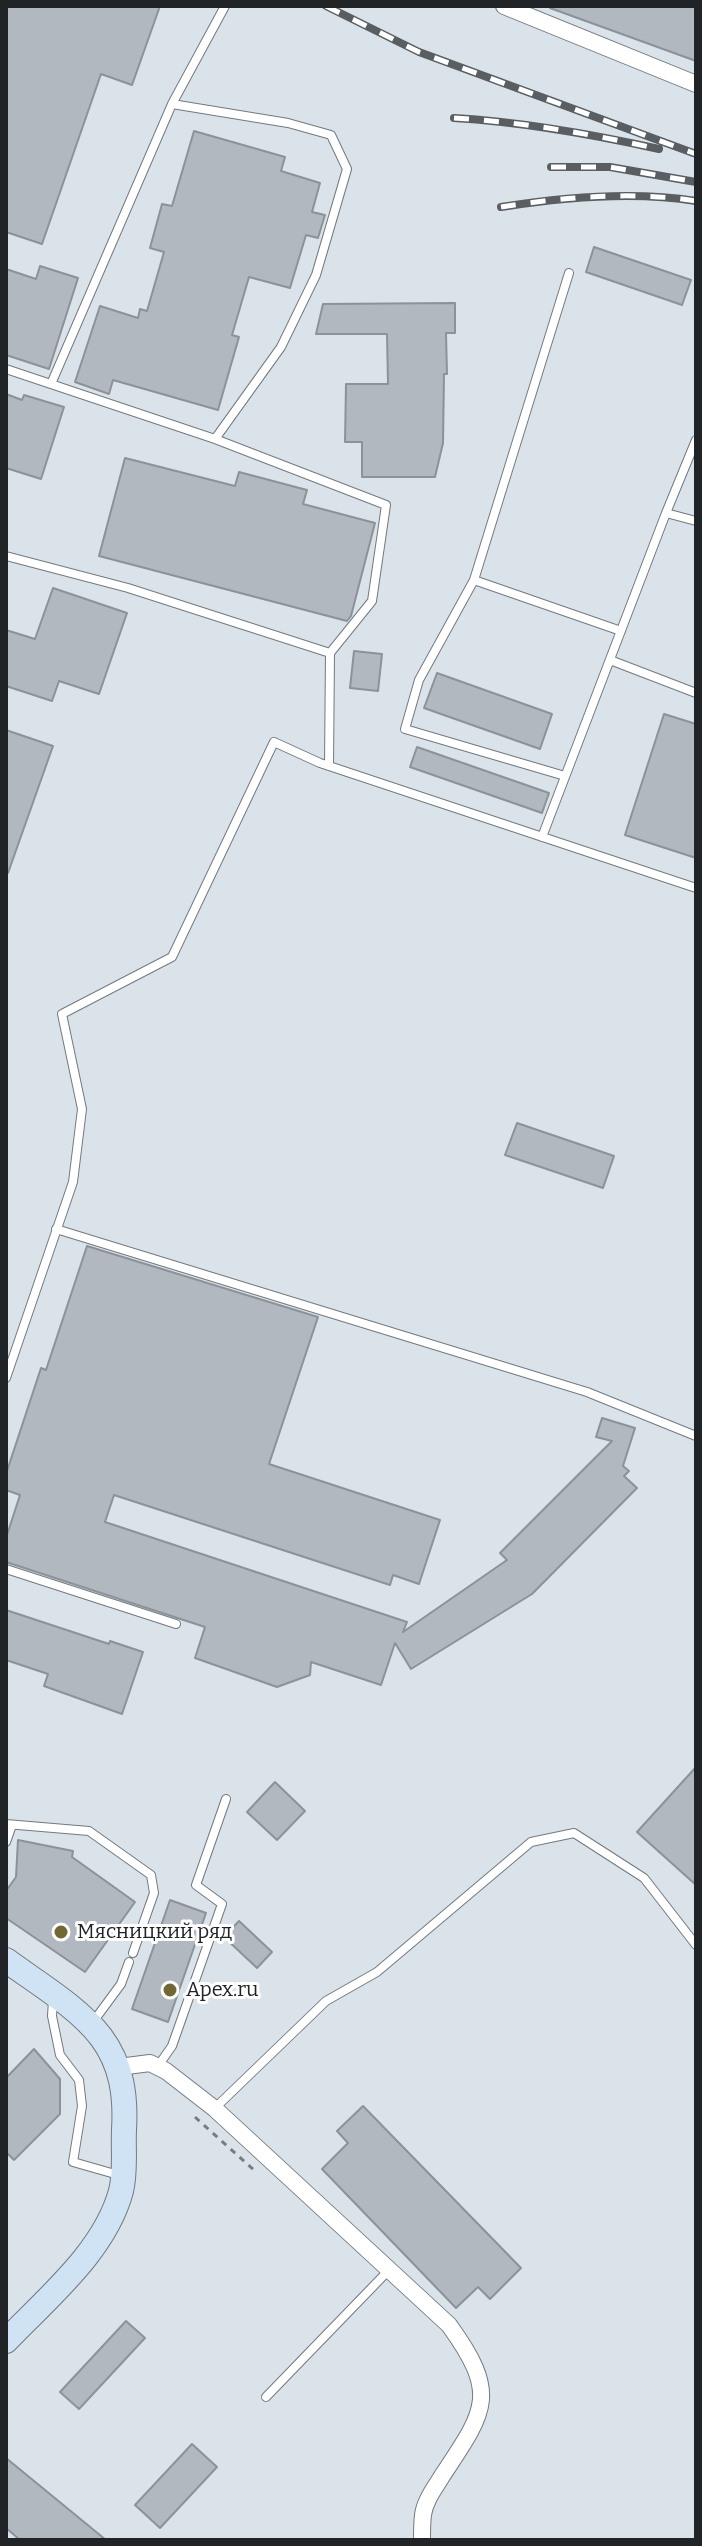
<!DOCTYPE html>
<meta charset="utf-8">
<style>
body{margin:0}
#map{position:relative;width:702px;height:2546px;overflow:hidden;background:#dbe3ea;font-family:Bitter,serif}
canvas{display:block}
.frame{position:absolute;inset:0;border:8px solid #212427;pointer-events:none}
</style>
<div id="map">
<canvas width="702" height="2546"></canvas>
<div class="frame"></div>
</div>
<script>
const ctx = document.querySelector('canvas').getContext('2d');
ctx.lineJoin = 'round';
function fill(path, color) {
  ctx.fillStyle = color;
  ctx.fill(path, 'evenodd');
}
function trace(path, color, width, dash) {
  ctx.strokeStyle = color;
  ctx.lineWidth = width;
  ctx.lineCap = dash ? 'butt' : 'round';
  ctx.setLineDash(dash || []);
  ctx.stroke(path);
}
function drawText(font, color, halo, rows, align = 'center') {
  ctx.font = font + ' Bitter,serif';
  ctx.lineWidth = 6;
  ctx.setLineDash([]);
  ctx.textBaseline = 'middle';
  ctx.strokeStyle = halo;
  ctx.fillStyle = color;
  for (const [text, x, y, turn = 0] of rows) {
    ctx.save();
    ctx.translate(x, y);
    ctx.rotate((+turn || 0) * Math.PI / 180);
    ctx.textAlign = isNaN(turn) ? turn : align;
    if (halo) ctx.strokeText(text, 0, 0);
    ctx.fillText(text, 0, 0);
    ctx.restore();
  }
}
const building = new Path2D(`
 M6 6H160L132 85 101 74 42 244 6 232Z
 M550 6H696V61L550 8Z
 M194 131 285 157 281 171 320 183 312 212 325 215 318 238 306 235 290 288 249 277 232 335 239 337 218 410 113 380 109 394 75 382 100 306 138 318 140 309 147 311 164 252 150 248 162 204 172 206Z
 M594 247 691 280 682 305 586 272Z
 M40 266 78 278 49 369 6 355V269L36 279Z
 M455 303V333H446L447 374H444L443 443 435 477H362V442H345L346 384H388L387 334H316L323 304Z
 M6 394 22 400 24 395 64 407 41 479 6 468Z
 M125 458 235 486 239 472 307 490 303 504 375 523 351 616 347 621 99 556Z
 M53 588 127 613 99 694 59 681 52 701 6 686V630L35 639Z
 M354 651 382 654 378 691 350 688Z
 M437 673 552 714 540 749 424 708Z
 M664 714 696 724V858L625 835Z
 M6 730 53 746 8 873 6 872Z
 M417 747 549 793 542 813 410 767Z
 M517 1123 614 1156 603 1188 505 1155Z
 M87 1246 318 1317 269 1464 440 1520 419 1584 393 1575 390 1585 114 1495 105 1522 407 1622 403 1632 507 1560 500 1553 612 1441 596 1437 602 1418 635 1428 623 1466 629 1471 624 1476 637 1488 532 1594 411 1669 395 1643 381 1685 311 1662 310 1675 277 1687 195 1658 205 1627 6 1562V1538L20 1495 6 1490V1474L41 1368 46 1370Z
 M6 1610 109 1644 110 1641 143 1652 122 1714 44 1686 48 1674 6 1660Z
 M696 1767V1885L637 1832Z
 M275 1782 305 1811 277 1840 247 1812Z
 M18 1840 73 1851 72 1857 135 1902 85 1972 6 1918V1891L16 1877Z
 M170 1900 206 1913 168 2022 132 2009Z
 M239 1921 272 1952 257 1968 224 1937Z
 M34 2049 60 2079V2114L14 2160 6 2152V2078Z
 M363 2106 521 2268 490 2299 478 2287 456 2308 322 2169 348 2143 337 2131Z
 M126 2321 145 2338 79 2409 60 2392Z
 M192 2444 217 2467 160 2528 135 2505Z
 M6 2458 106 2540H20L6 2528Z`);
fill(building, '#b1b8bf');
trace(building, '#8b9298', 2);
const lane = new Path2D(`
 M172 104 288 123 331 135 347 169 316 275 281 347 215 439
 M569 273 474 580 621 631
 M6 369 215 439 386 505 372 601 330 653
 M51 384 172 104 225 6
 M696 440 666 513 696 521
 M6 556 128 588 330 653 329 766
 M474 580 419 680 405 729 565 776
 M610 660 696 693
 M542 837 666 513
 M56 1229 587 1392 696 1436
 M6 1378 73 1182 82 1109 62 1014 172 957 274 742 320 763 696 888
 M6 1569 176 1624
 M6 1824 89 1831 151 1875 154 1893 133 1953
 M6 1842 12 1825
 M53 2000 52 2016 60 2055 79 2080 82 2106 73 2162 122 2176
 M93 2022 121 1984 129 1962
 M158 2066 172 2046 222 1904 196 1885 226 1799
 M215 2108 326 2001 377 1972 531 1842 574 1833 644 1878 696 1945
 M266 2397 388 2271`);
const street = new Path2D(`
 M504 6 696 84
 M119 2067 150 2063 166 2071 215 2109 449 2325C499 2394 486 2410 442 2476 435 2488 425 2500 423 2515 422 2523 422 2532 422 2540`);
const secondary = new Path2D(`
 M6 1960C37 1983 77 2006 101 2037 122 2065 126 2096 124 2130 123 2149 126 2172 121 2191 105 2251 47 2298 6 2341`);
trace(lane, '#72797f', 10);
trace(street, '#72797f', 18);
trace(secondary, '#72797f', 26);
trace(new Path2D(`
 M195 2117 255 2171`), '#787d82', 3, [6, 6]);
trace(lane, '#fff', 8);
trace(street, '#fff', 16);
trace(secondary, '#d0e3f4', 24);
const rail = new Path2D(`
 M326 6 419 52 696 154
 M454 118C523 122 591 134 659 149
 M551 167H610L696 182
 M501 207C564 197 633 191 696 201`);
trace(rail, '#595e62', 8);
trace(rail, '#fff', 5, [15]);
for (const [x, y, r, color] of [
 [61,1932,8,"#726835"],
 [170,1990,8,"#726835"]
]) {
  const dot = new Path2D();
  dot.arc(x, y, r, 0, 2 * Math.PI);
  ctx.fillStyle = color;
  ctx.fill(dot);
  trace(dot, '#fff', 3);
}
drawText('20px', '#212427', '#fff', [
 ["Мясницкий ряд",77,1932],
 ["Apex.ru",186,1990]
], 'left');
</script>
